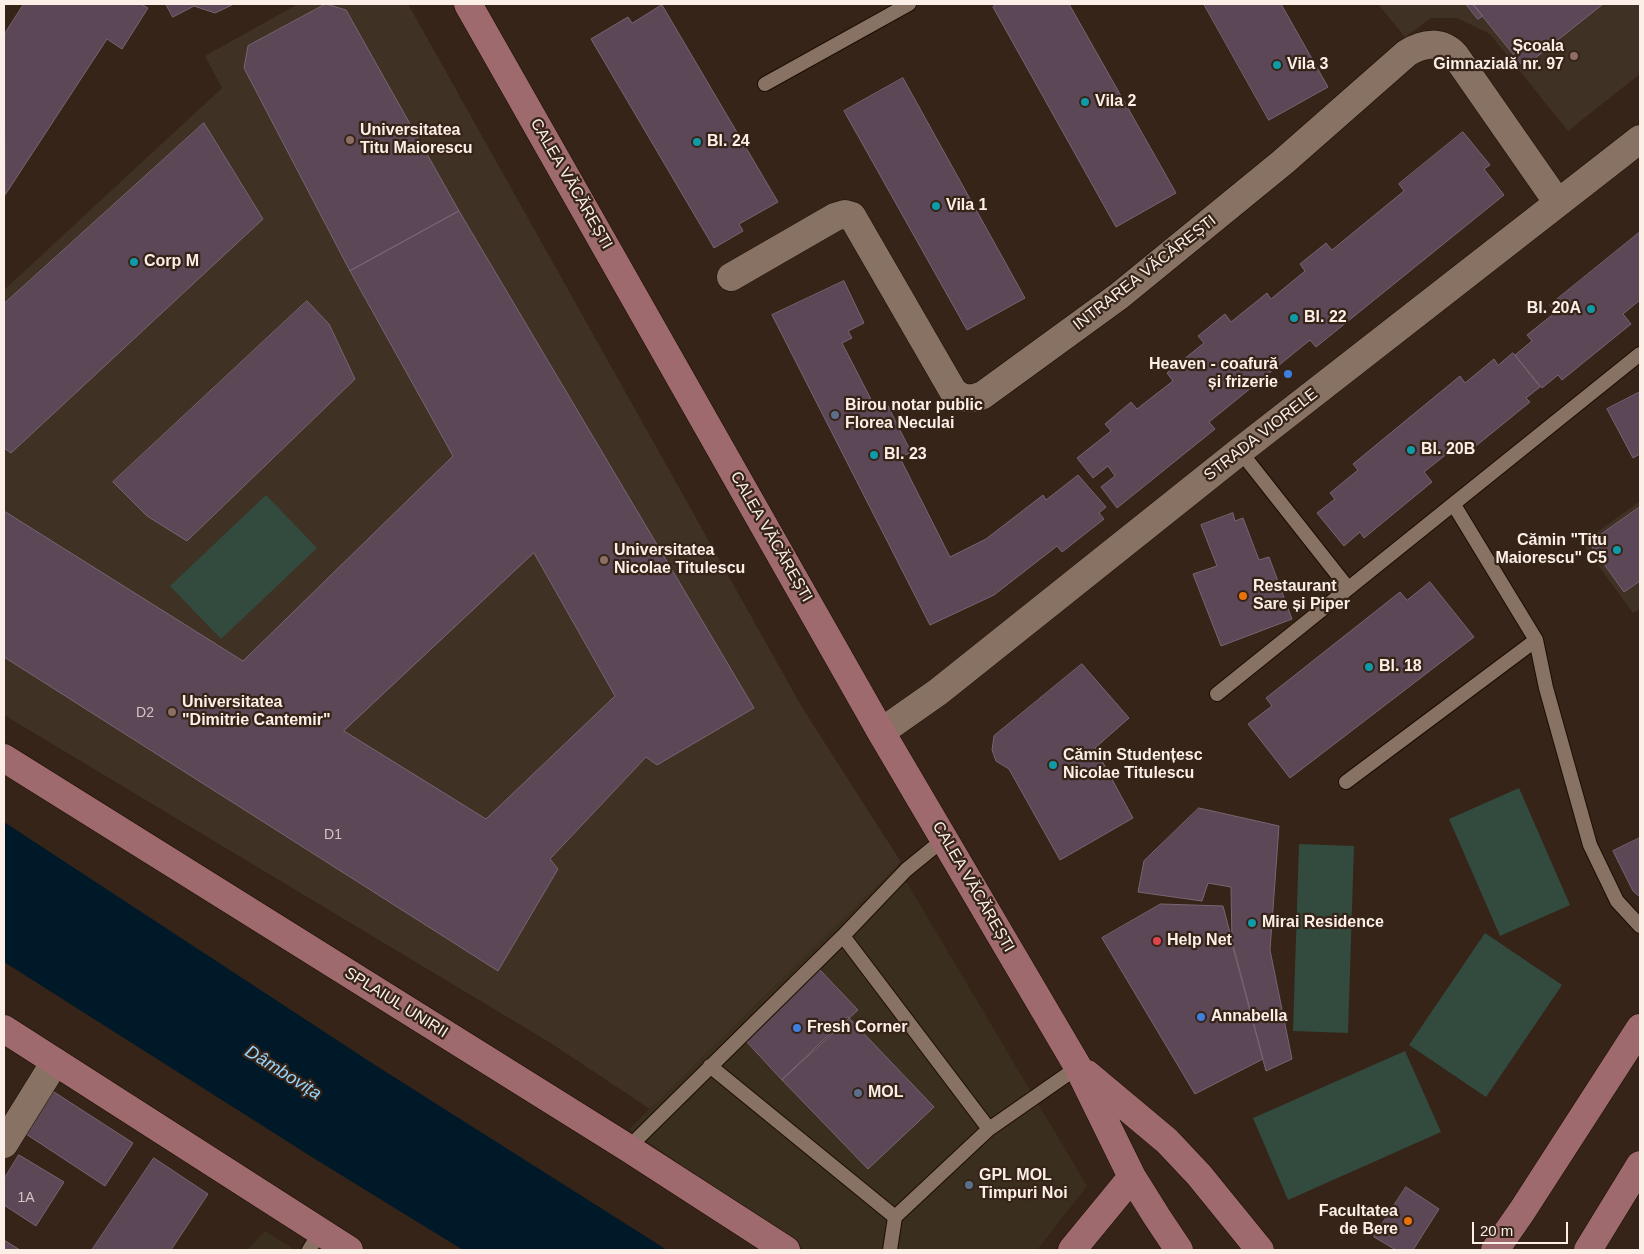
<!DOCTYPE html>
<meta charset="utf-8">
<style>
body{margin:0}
#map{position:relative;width:1644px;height:1254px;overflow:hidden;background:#362418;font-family:Arial,sans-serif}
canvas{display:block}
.frame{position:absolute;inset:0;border:5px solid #fbefe7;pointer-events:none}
.scale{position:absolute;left:1472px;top:1222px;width:96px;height:22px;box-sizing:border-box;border:2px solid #fbefe7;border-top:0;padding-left:6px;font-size:15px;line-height:18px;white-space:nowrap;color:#fbefe7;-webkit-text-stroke:4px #362418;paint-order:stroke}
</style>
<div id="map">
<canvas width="1644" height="1254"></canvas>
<div class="frame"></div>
<div class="scale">20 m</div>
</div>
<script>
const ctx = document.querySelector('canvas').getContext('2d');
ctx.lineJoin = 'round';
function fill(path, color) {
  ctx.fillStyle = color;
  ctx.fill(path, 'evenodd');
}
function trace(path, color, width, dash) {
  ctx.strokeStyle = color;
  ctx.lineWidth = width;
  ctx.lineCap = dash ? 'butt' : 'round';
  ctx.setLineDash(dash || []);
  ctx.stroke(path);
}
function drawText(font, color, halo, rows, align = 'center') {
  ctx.font = font + ' Arial,sans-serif';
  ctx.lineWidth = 4.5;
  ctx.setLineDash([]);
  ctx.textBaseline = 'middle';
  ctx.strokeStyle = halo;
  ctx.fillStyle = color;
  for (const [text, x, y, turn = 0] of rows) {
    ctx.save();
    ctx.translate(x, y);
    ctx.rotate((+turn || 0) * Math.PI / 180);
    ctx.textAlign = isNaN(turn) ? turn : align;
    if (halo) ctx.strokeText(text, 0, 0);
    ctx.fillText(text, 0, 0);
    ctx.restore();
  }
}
fill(new Path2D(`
 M897 866 1087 1186 1037 1250H805L629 1129Z
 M265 1231 295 1250H247Z`), '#3a2e1f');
fill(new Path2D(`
 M298 4H408L803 709 901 862 650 1109 549 1042 4 715V290L222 88 205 56Z
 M1378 4H1640V74L1568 131 1490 34 1457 18H1431L1405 37Z
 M1640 501V609L1633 613 1582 543Z`), '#3f3124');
fill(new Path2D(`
 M266 495 317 548 221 639 170 586Z
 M1519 788 1570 905 1500 936 1449 819Z
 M1299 844 1354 846 1348 1033 1293 1031Z
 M1485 933 1562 985 1486 1097 1409 1045Z
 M1405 1051 1441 1132 1288 1200 1253 1118Z`), '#334a3e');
fill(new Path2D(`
 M4 822 375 1065 667 1250H463L315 1159 4 962Z`), '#001928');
const building = new Path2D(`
 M24 4H141L148 8 122 49 107 39 5 195 4 35Z
 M166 4H234L215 13 194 6 173 17Z
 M326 4 346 10 459 211 350 271 244 68 248 46Z
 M998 4H1069L1176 193 1116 227 993 7Z
 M1204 4H1281L1328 87 1269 120Z
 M1466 4H1473L1483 16 1478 19Z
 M1473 4H1603L1524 67Z
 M662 5 778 202 739 224 743 231 714 248 591 39 628 17 632 23Z
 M903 78 1025 298 967 330 844 111Z
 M204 123 263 219 11 453 4 448V304Z
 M1463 132 1490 165 1484 169 1504 195 1316 347 1310 340 1209 422 1215 429 1117 508 1101 487 1115 476 1108 466 1093 478 1077 458 1111 431 1105 424 1131 402 1137 409 1173 381 1167 373 1204 343 1198 336 1225 314 1231 322 1267 293 1271 299 1305 271 1300 264 1326 243 1332 250 1404 191 1399 184Z
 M459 211 754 708 657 765 646 757 550 859 558 869 498 971 4 657V511L243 661 453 456 350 271ZM534 553 615 696 486 819 344 731Z
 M1640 232V300L1623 314 1631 324 1562 380 1558 375 1542 388 1515 355 1532 341 1527 335 1556 312 1550 305Z
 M844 281 864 323 848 331 852 338 842 343 876 409 887 404 911 452 900 458 950 557 986 539 1043 495 1046 500 1078 475 1106 507 1099 513 1104 519 1062 552 1057 546 994 595 930 625 772 315Z
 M307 301 329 324 355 379 187 541 147 516 113 482Z
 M1513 353 1540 387 1526 398 1530 402 1466 454 1458 445 1424 472 1432 482 1364 538 1360 532 1344 546 1317 513 1335 499 1330 493 1358 470 1353 464 1460 376 1465 383 1494 359 1498 365Z
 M1640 392V454L1633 458 1607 409Z
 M1640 507V581L1624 592 1589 543Z
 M1233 513 1235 521 1243 518 1259 560 1269 557 1292 619 1221 646 1193 574 1217 566 1201 525Z
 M1430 582 1474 637 1290 778 1248 724 1272 706 1266 698 1400 592 1407 600Z
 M1082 664 1129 718 1095 748 1133 818 1060 860 1009 769 996 761 992 750 994 736Z
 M1199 808 1279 826 1270 950 1292 1059 1266 1071 1232 944 1231 887 1208 883 1202 901 1138 892 1144 861Z
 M1640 838V897L1633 891 1613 851Z
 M1161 904 1223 906 1263 1059 1195 1094 1102 938Z
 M820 970 858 1010 782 1080 745 1040Z
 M848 1017 934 1107 868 1169 782 1080Z
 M54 1092 133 1143 105 1186 26 1134Z
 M19 1155 64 1182 36 1226 4 1205V1179Z
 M154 1158 208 1194 171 1250H92Z
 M1406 1187 1439 1209 1413 1250H1396L1374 1237Z
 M4 1240 20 1250H4Z`);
fill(building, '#5b4756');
trace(building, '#786473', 1);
const service = new Path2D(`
 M765 84 909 4
 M1240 451 1348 588
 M1454 505 1536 640 1546 688 1590 845 1617 901 1640 926
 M1217 694 1640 354
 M1346 782 1536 640
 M843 936 989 1129
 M710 1066 895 1217
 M628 1148 843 936 906 870 944 839
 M309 1250 320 1232
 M890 1250 895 1217 989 1129 1078 1067`);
const minor = new Path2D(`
 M731 277 835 217 845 214 852 216 953 391C963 400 971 400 983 395L1119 296 1283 162 1407 53C1423 43 1441 40 1455 55L1558 203
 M881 732 938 692 1240 451 1640 139`);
const tertiary = new Path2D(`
 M4 1144 55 1062`);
const secondary = new Path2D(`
 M468 4 881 732 1078 1067 1132 1177 1157 1217 1179 1250
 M4 758 628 1148 786 1250
 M4 1029 349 1250
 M1087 1074 1167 1141 1199 1175 1260 1250
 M1072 1250 1132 1177
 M1495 1250 1522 1211 1640 1028
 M1588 1250 1640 1165`);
trace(service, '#1d0d03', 16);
trace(minor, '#1d0d03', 29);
trace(tertiary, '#1d0d03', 29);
trace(secondary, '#1d0d03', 29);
trace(service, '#887264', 14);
trace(minor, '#887264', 28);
trace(tertiary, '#887264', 28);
trace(secondary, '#9f6a6d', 28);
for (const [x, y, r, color] of [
 [1574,56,5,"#8d6e63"],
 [1277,65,5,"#0f9aa8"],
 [1085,102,5,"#0f9aa8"],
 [350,140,5,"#8d6e63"],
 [697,142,5,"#0f9aa8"],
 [936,206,5,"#0f9aa8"],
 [134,262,5,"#0f9aa8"],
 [1591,309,5,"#0f9aa8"],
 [1294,318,5,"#0f9aa8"],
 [1288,374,5,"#3f7fe0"],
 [835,415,5,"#5c6f8a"],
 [1411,450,5,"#0f9aa8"],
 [874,455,5,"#0f9aa8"],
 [1617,550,5,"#0f9aa8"],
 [604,560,5,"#8d6e63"],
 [1243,596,5,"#e8710a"],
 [1369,667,5,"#0f9aa8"],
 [172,712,5,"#8d6e63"],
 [1053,765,5,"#0f9aa8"],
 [1252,923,5,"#0f9aa8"],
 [1157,941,5,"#e0444e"],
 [1201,1017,5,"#3f7fe0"],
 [797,1028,5,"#3f7fe0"],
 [858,1093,5,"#5c6f8a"],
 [969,1185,5,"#5c6f8a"],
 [1408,1221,5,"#e8710a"]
]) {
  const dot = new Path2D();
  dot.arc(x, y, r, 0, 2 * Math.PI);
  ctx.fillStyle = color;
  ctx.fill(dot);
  trace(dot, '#362418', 2);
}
drawText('14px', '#d3c5c3', null, [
 ["D2",145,713],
 ["D1",333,835],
 ["1A",26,1198]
]);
drawText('bold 16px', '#fbefe7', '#362418', [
 ["Școala",1564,47,"right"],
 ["Gimnazială nr. 97",1564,65,"right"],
 ["Vila 3",1287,65],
 ["Vila 2",1095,102],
 ["Universitatea",360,131],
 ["Titu Maiorescu",360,149],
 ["Bl. 24",707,142],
 ["Vila 1",946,206],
 ["Corp M",144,262],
 ["Bl. 20A",1581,309,"right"],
 ["Bl. 22",1304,318],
 ["Heaven - coafură",1278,365,"right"],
 ["și frizerie",1278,383,"right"],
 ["Birou notar public",845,406],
 ["Florea Neculai",845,424],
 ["Bl. 20B",1421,450],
 ["Bl. 23",884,455],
 ["Cămin \"Titu",1607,541,"right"],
 ["Maiorescu\" C5",1607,559,"right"],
 ["Universitatea",614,551],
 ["Nicolae Titulescu",614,569],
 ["Restaurant",1253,587],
 ["Sare și Piper",1253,605],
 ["Bl. 18",1379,667],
 ["Universitatea",182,703],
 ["\"Dimitrie Cantemir\"",182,721],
 ["Cămin Studențesc",1063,756],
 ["Nicolae Titulescu",1063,774],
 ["Mirai Residence",1262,923],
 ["Help Net",1167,941],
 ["Annabella",1211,1017],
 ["Fresh Corner",807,1028],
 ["MOL",868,1093],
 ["GPL MOL",979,1176],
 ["Timpuri Noi",979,1194],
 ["Facultatea",1398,1212,"right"],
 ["de Bere",1398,1230,"right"]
], 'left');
drawText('16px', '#fbefe7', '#362418', [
 ["CALEA VĂCĂREȘTI",571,184,60],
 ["INTRAREA VĂCĂREȘTI",1145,273,-38],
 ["STRADA VIORELE",1261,435,-38],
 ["CALEA VĂCĂREȘTI",771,537,60],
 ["CALEA VĂCĂREȘTI",973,887,60],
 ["SPLAIUL UNIRII",396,1003,32]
]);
drawText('italic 18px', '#95d4fc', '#362418', [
 ["Dâmbovița",283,1073,32]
]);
</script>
